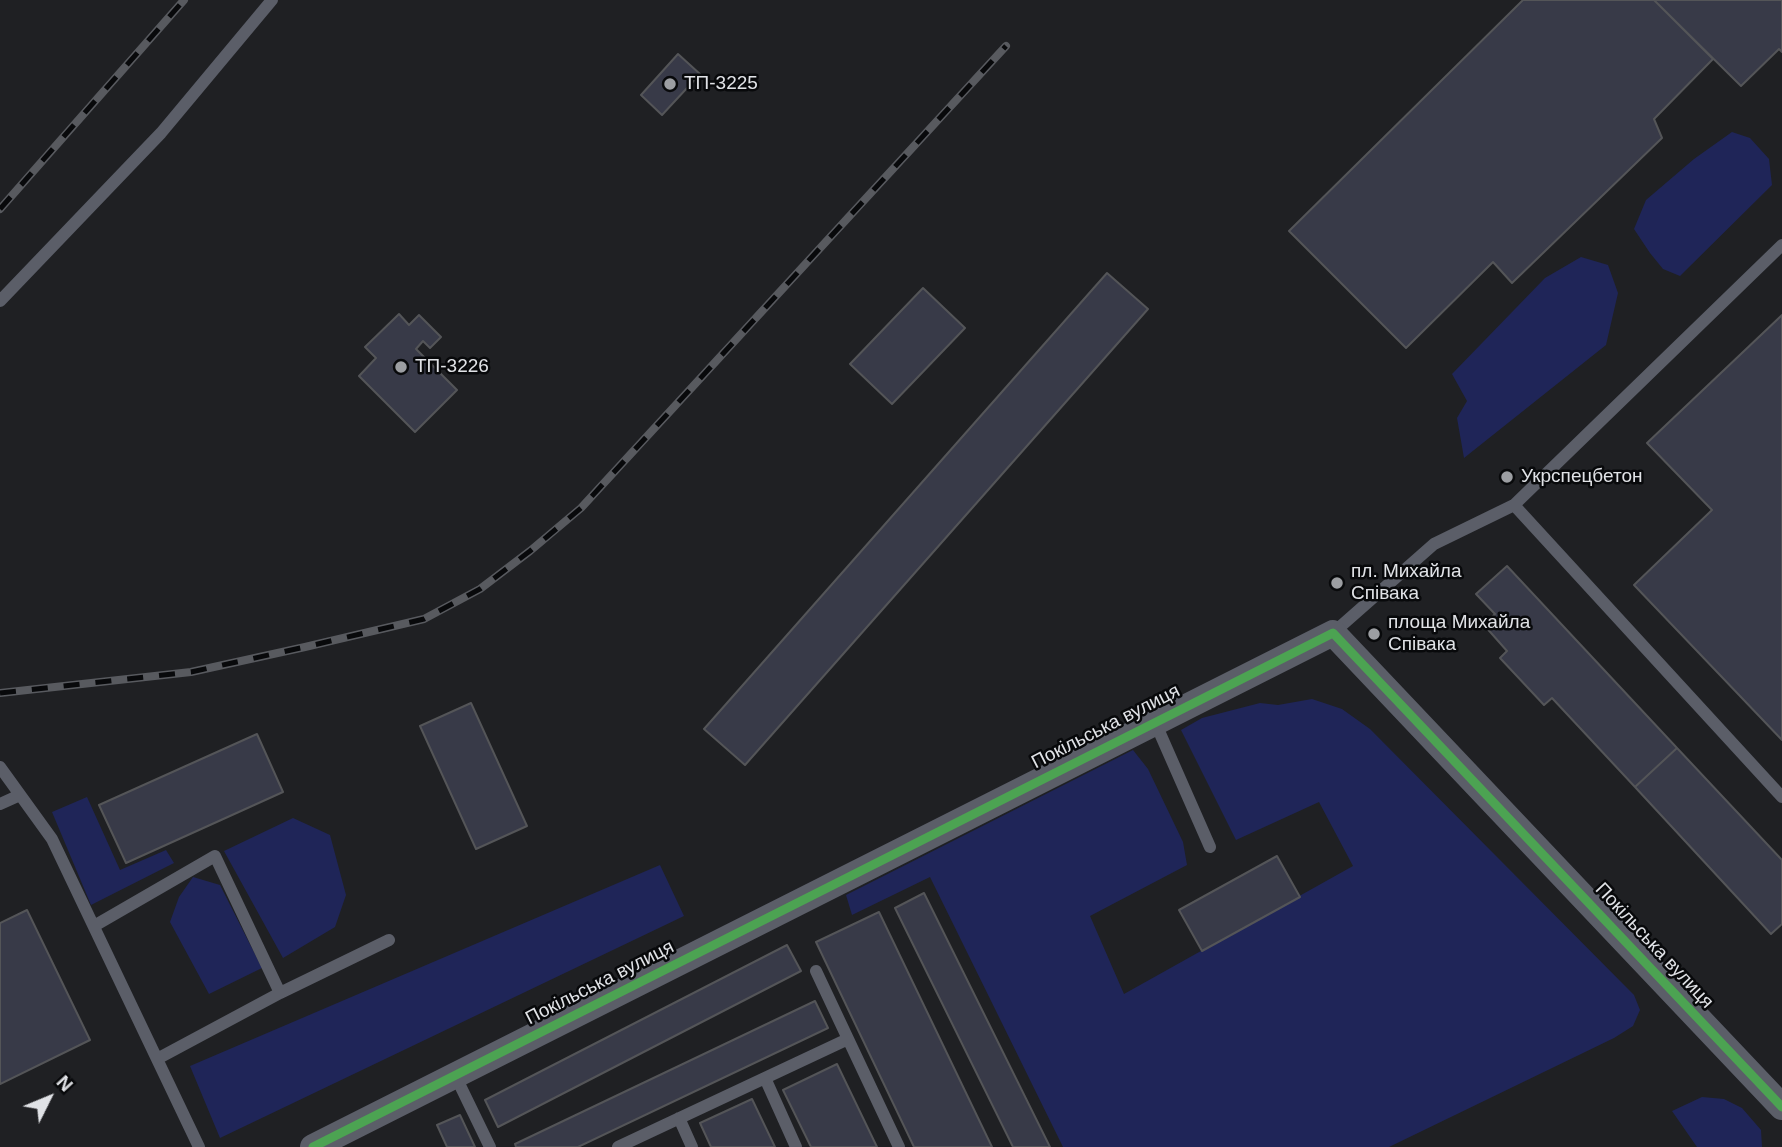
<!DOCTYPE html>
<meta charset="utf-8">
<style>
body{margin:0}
#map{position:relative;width:1782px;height:1147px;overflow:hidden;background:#1f2023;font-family:Helvetica,sans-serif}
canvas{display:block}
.north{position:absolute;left:14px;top:1063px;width:70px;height:70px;-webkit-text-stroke:5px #08090b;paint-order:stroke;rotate:47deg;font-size:19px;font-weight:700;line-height:28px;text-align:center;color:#e0e2e6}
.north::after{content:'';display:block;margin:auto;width:24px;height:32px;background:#e0e2e6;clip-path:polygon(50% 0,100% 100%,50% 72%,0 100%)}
</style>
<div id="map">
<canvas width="1782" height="1147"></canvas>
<div class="north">N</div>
</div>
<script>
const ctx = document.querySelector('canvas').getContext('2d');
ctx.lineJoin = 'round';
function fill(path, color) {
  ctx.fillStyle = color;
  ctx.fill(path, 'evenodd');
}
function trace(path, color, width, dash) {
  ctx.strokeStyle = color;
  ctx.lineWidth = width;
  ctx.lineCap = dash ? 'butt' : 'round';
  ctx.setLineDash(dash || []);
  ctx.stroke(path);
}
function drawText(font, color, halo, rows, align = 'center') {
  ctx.font = font + ' Helvetica,sans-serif';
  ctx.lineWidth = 5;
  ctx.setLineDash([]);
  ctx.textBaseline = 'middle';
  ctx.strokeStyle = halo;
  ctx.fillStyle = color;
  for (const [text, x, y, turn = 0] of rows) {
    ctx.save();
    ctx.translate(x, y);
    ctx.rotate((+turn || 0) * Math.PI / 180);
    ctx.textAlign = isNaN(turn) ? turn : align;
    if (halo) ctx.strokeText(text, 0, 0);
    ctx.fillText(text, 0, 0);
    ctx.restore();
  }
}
fill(new Path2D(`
 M1732 132 1750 138 1769 159 1772 185 1680 276 1663 269 1650 253 1634 229 1646 200 1694 159Z
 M1581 257 1608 265 1618 293 1606 345 1464 458 1457 418 1467 401 1452 374 1545 278Z
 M1312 699 1342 709 1370 729 1634 995 1640 1010 1633 1026 1614 1038 1389 1147H1063L930 877 852 915 846 895 1133 750 1148 769 1183 842 1187 865 1090 916 1124 994 1353 866 1319 802 1236 840 1181 730 1202 718 1260 703 1278 705Z
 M87 797 120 870 166 850 174 863 91 905 52 812Z
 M293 818 330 835 346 895 335 927 283 958 224 851Z
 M660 865 684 916 220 1138 190 1066Z
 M193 877 220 885 262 968 209 994 170 922 179 897Z
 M1702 1097 1724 1099 1742 1108 1761 1130 1762 1147H1697L1672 1111Z`), '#1f2558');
const building = new Path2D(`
 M1523 0H1654L1713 59 1654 119 1662 138 1512 283 1493 262 1406 348 1289 231Z
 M1654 0H1782V52L1779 49 1741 86Z
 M678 54 700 74 662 115 641 95Z
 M1107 273 1148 309 745 765 704 729Z
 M923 288 965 328 892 404 850 364Z
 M399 314 409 325 419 315 441 337 430 348 423 341 416 349 457 390 415 432 359 376 376 358 365 347Z
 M1782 315V740L1634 585 1712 510 1647 443Z
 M1507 566 1677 748 1635 787 1552 698 1544 705 1500 658 1507 651 1484 625 1495 614 1476 594Z
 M471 703 527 826 476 849 420 726Z
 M257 734 283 792 126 863 99 805Z
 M1677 748 1782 860V924L1771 934 1635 787Z
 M1277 856 1300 897 1202 951 1179 910Z
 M924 893 1050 1147H1013L895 908Z
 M27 910 90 1040 0 1084V923Z
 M879 912 992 1147H914L816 942Z
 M787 945 801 971 498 1127 485 1100Z
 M815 1001 828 1028 578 1147H516L515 1144Z
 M837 1064 877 1147H811L783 1090Z
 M752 1099 775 1147H711L700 1123Z
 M460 1115 475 1147H447L437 1125Z`);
fill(building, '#383a48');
trace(building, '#545558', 2);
trace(new Path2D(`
 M0 301 161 133 272 0
 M1514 505 1782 797
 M1333 633 1434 544 1514 505 1782 245
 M1155 722 1210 847
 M0 767 52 839 199 1147
 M0 804 20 795
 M94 926 215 856 280 993 157 1059
 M816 971 899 1147
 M280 993 389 940
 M455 1075 490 1147
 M765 1078 796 1147
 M679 1118 692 1147
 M618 1147 848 1039`), '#5b5e68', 12);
trace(new Path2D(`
 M313 1147 1333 633 1782 1107`), '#5b5e68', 26);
const rail = new Path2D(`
 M0 209 184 0
 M0 693 191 672 305 647 424 619 480 589 530 551 581 508 1006 46`);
trace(rail, '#585a5f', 8);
trace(rail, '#08090b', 5, [16]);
trace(new Path2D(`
 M313 1147 1333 633 1782 1107`), '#4ca352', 9);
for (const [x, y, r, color] of [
 [670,84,7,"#9c9ea2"],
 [401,367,7,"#9c9ea2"],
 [1507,477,7,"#9c9ea2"],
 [1337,583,7,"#9c9ea2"],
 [1374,634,7,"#9c9ea2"]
]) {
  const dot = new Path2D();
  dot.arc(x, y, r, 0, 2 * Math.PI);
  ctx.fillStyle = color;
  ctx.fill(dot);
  trace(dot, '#08090b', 2.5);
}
drawText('19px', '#e0e2e6', '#08090b', [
 ["ТП-3225",684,84],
 ["ТП-3226",415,367],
 ["Укрспецбетон",1521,477],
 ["пл. Михайла",1351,572],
 ["Співака",1351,594],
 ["площа Михайла",1388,623],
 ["Співака",1388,645]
], 'left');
drawText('19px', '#e0e2e6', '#08090b', [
 ["Покільська вулиця",1106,727,-27],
 ["Покільська вулиця",1654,946,47],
 ["Покільська вулиця",600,983,-27]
]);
</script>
